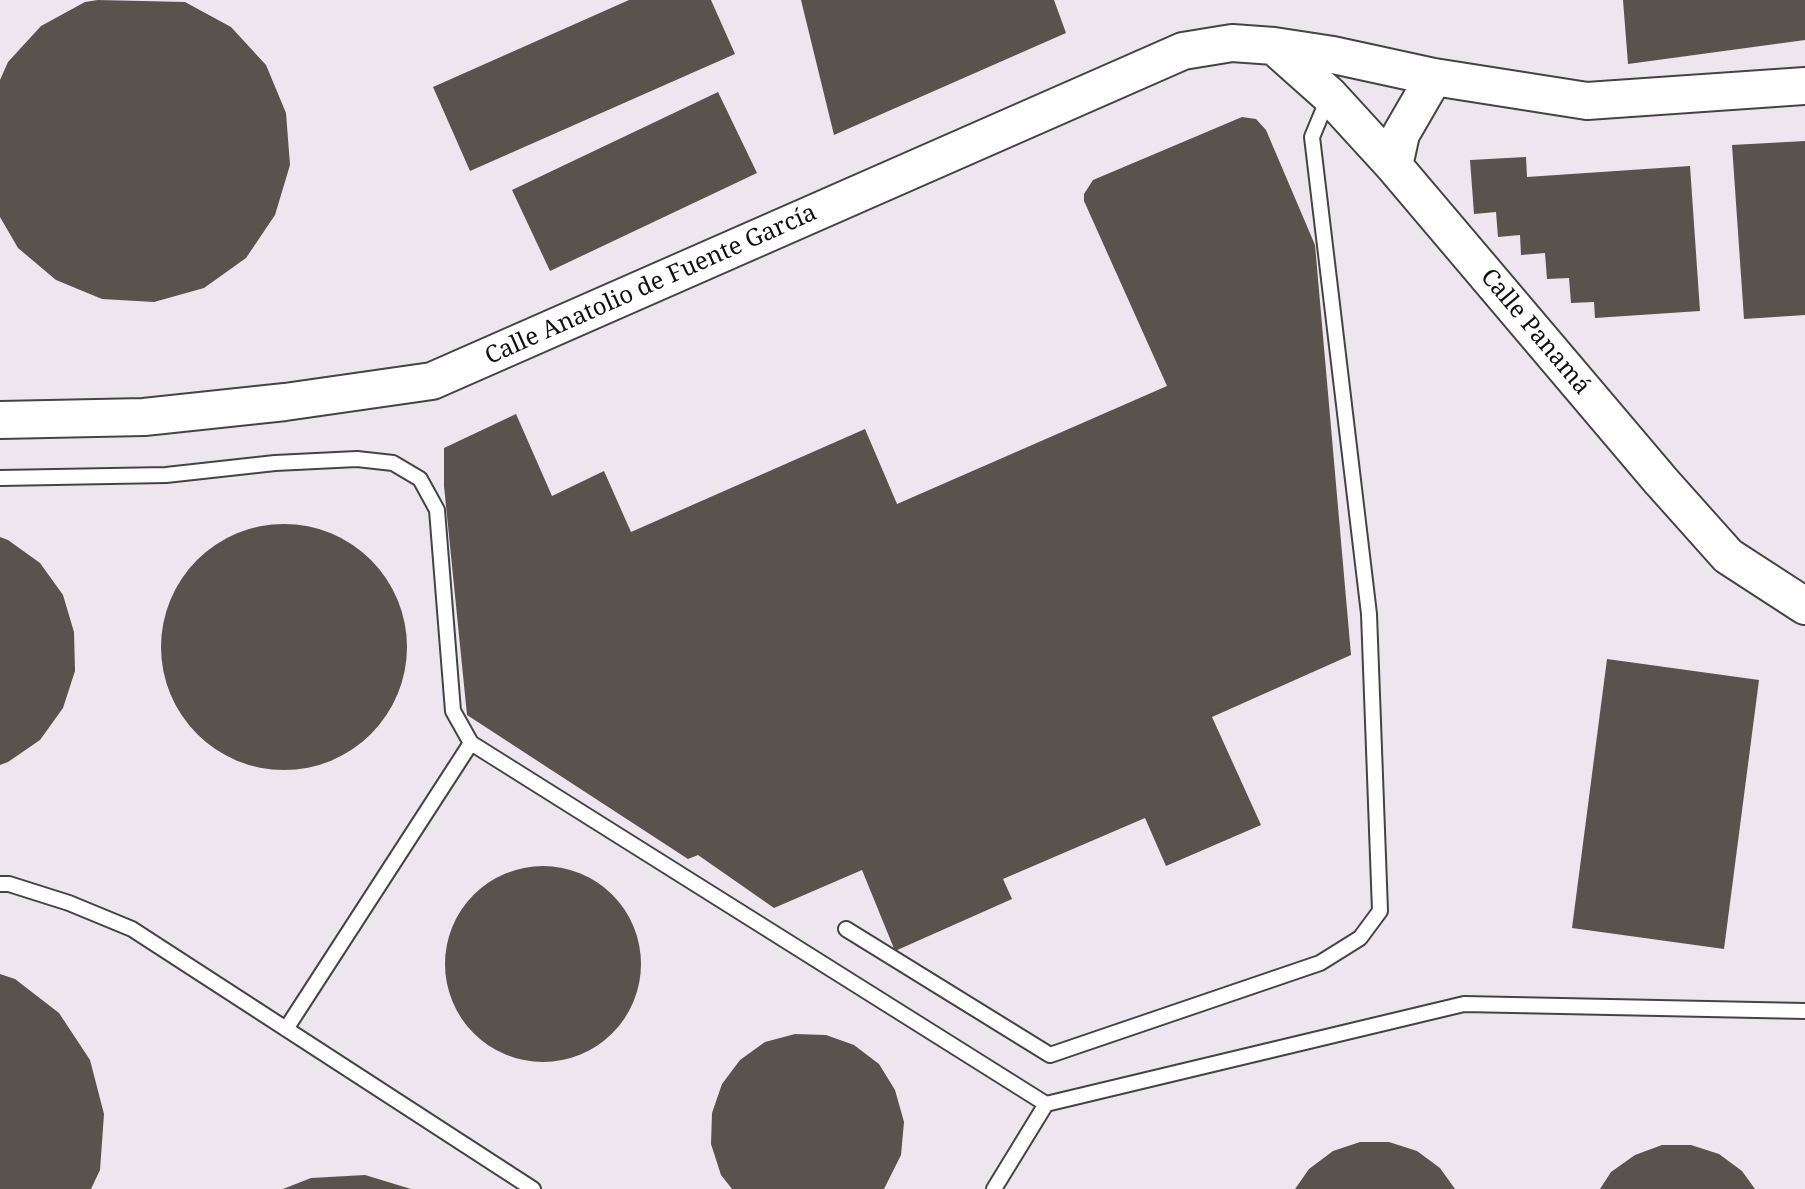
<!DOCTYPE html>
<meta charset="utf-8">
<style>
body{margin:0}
canvas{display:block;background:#fffdf5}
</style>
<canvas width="1805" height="1189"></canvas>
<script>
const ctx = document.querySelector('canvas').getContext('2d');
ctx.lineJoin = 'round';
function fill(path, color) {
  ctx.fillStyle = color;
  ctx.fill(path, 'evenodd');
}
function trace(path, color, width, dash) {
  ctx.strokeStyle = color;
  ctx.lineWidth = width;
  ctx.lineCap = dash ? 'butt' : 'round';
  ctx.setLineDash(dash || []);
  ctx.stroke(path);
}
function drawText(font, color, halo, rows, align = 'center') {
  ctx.font = font + ' "Noto Serif",serif';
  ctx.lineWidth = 8;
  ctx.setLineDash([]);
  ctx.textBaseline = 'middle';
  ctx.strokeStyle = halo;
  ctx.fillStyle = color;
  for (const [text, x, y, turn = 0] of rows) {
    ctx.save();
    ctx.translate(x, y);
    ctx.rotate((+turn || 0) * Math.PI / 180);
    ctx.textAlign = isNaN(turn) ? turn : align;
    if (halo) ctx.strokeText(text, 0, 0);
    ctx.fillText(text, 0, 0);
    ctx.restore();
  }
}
fill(new Path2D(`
 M0 0H1805V1189H0Z`), '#eee6ef');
fill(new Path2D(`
 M98 0 185 2 231 27 266 65 286 113 290 165 275 215 246 258 204 288 154 302 102 299 56 280 18 248 0 217V80L8 62 41 26 85 2Z
 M629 0H711L735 54 470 171 433 87Z
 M801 0H1054L1066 33 834 135Z
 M1623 0H1805V40L1628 64Z
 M718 92 757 173 550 271 512 190Z
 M1242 117 1256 119 1266 130 1315 245 1351 655 1212 717 1261 825 1166 866 1145 818 1003 879 1012 899 895 951 862 870 774 908 698 855 688 859 467 715 444 486V448L516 414 552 496 604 471 631 532 865 429 897 504 1167 386 1084 201V194L1093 180Z
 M1805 141V315L1744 319 1732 145Z
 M1526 157 1527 177 1690 166 1700 311 1595 318 1594 302 1571 303 1569 278 1547 279 1545 253 1521 255 1520 235 1498 237 1496 212 1474 214 1470 160Z
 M161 647a123 123 0 1 1 246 0a123 123 0 1 1-246 0Z
 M0 537 8 540 40 563 63 595 74 632 75 671 63 708 40 740 8 762 0 765Z
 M1607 659 1759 680 1724 949 1572 928Z
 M445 964a98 98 0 1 1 196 0a98 98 0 1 1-196 0Z
 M0 974 15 979 59 1013 90 1060 104 1114 100 1170 91 1189H0Z
 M795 1034 826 1035 854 1045 879 1064 895 1090 904 1122 901 1155 884 1189H732L721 1175 711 1144 712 1113 722 1084 740 1060 765 1042Z
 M1360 1142H1389L1417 1151 1440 1168 1455 1189H1295L1309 1169 1333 1151Z
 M1662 1145H1691L1719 1154 1742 1171 1755 1189H1600L1611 1172 1635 1155Z
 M365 1175 411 1189H283L311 1178Z`), '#5a524d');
const service = new Path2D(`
 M0 478 166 475 275 463 357 459 393 463 420 479 437 510 453 711 471 743 1046 1104 1464 1004 1805 1011
 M0 884H9L69 903 132 929 533 1189
 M846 929 1050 1055 1320 963 1360 938 1380 911 1369 614 1312 137 1329 96
 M286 1029 471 743
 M994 1189 1046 1104`);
const tertiary = new Path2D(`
 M1274 46 1329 95 1394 166 1661 481 1728 556 1805 606
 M1394 166 1401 134 1434 77
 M0 420 144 417 285 402 432 381 1183 51 1232 43 1274 46 1333 55 1434 77 1587 101 1805 86`);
trace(service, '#444', 18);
trace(tertiary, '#444', 40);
trace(service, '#fff', 14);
trace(tertiary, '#fff', 36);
drawText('24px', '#111', '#fff', [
 ["Calle Anatolio de Fuente García",651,285,-24],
 ["Calle Panamá",1535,332,50]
]);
</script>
